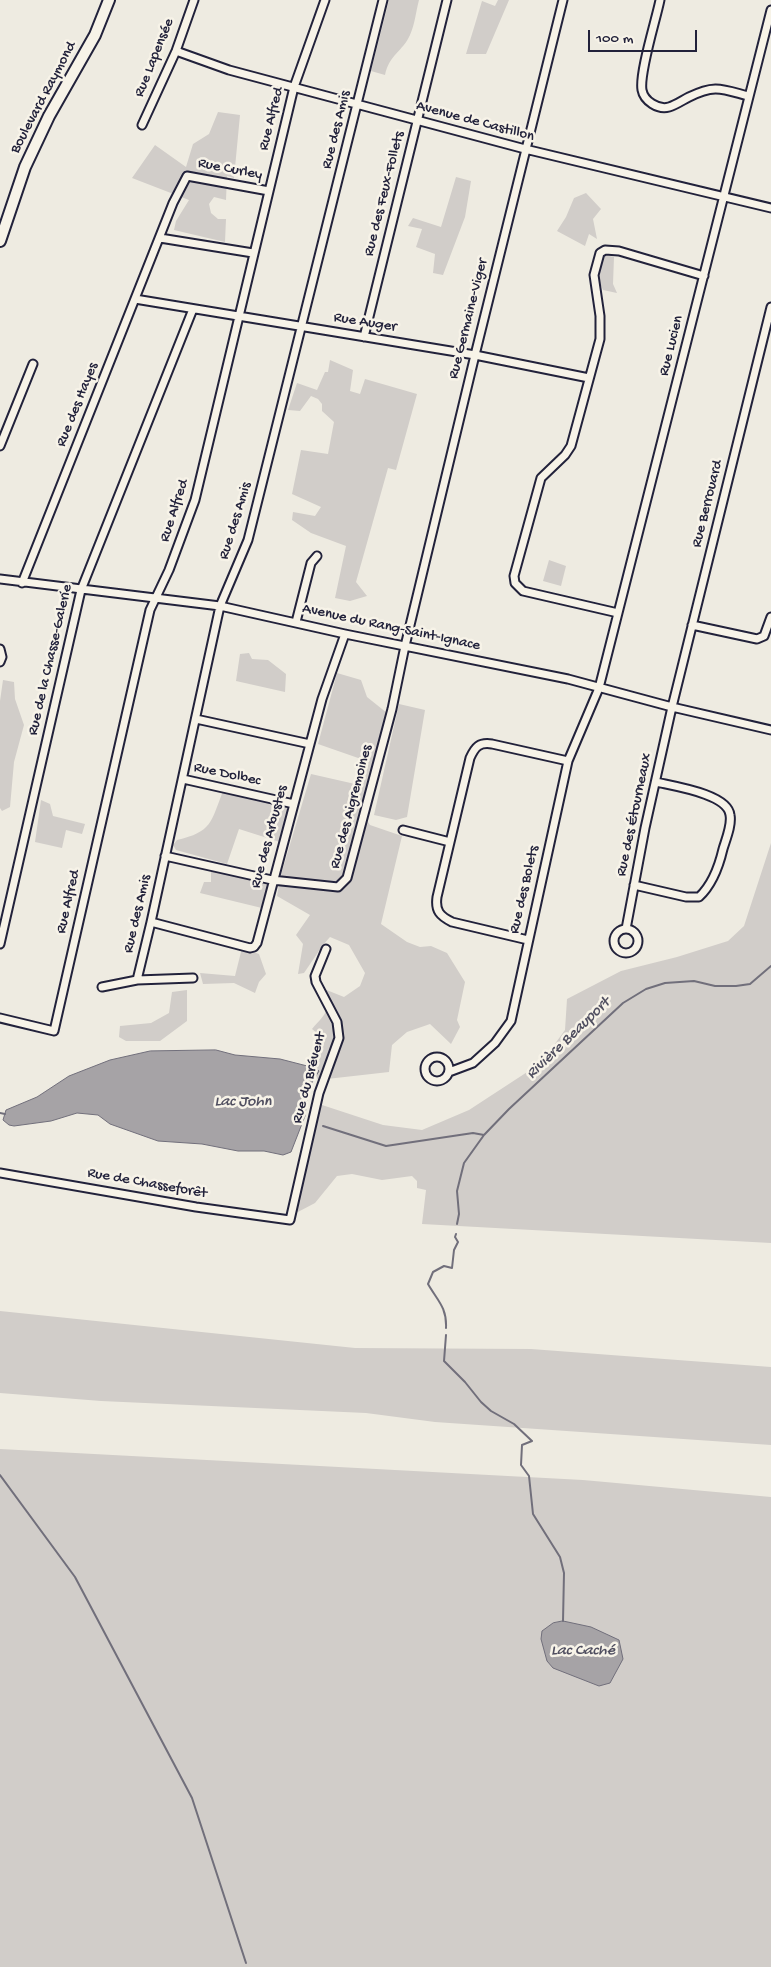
<!DOCTYPE html>
<meta charset="utf-8">
<style>
body{margin:0}
#map{position:relative;width:771px;height:1967px;overflow:hidden;background:#eeebe1;font-family:"Gochi Hand",sans-serif}
canvas{display:block}
.scale{position:absolute;left:588px;top:30px;width:109px;height:22px;box-sizing:border-box;border:2px solid #22223b;border-top:0;padding-left:6px;font-size:15px;line-height:18px;white-space:nowrap;color:#22223b;-webkit-text-stroke:4px #f7f3e8;paint-order:stroke}
</style>
<div id="map">
<canvas width="771" height="1967"></canvas>
<div class="scale">100 m</div>
</div>
<script>
const ctx = document.querySelector('canvas').getContext('2d');
ctx.lineJoin = 'round';
function fill(path, color) {
  ctx.fillStyle = color;
  ctx.fill(path, 'evenodd');
}
function trace(path, color, width, dash) {
  ctx.strokeStyle = color;
  ctx.lineWidth = width;
  ctx.lineCap = dash ? 'butt' : 'round';
  ctx.setLineDash(dash || []);
  ctx.stroke(path);
}
function drawText(font, color, halo, rows, align = 'center') {
  ctx.font = font + ' "Gochi Hand",sans-serif';
  ctx.lineWidth = 5;
  ctx.setLineDash([]);
  ctx.textBaseline = 'middle';
  ctx.strokeStyle = halo;
  ctx.fillStyle = color;
  for (const [text, x, y, turn = 0] of rows) {
    ctx.save();
    ctx.translate(x, y);
    ctx.rotate((+turn || 0) * Math.PI / 180);
    ctx.textAlign = isNaN(turn) ? turn : align;
    if (halo) ctx.strokeText(text, 0, 0);
    ctx.fillText(text, 0, 0);
    ctx.restore();
  }
}
fill(new Path2D(`
 M389 0H419C416 11 415 24 410 35 403 51 389 55 385 75L371 71Z
 M498 0H509L486 54H466L482 1 495 6Z
 M218 112 240 115 234 178 227 176 226 200 214 197 209 204 211 213 218 219H226L225 242 174 230 176 221 189 200 132 178 155 145 186 167 193 144 209 134Z
 M456 177 471 181 465 217 443 275 433 273 435 254 416 247 422 229 408 226 413 218 441 227Z
 M586 193 601 209 593 219 597 239 589 234 585 246 557 231 566 217 574 198Z
 M601 254 614 257 613 284 617 293 603 290C596 277 598 269 601 254Z
 M330 360 353 370 350 391 360 394 365 379 417 394 396 470 388 468 356 582 367 596 350 601 335 598 346 546 311 533 292 520 293 512 315 516 321 507 292 494 301 450 328 454 334 422 322 411V404L318 399 311 396 300 411 288 410 297 383 317 390 325 372H328Z
 M549 560 566 566 561 586 543 581Z
 M249 653 252 659 268 660 286 674 285 692 236 681 240 654Z
 M337 673 361 680 367 697 387 713 364 816 370 825 402 836 381 924 407 942 420 947 431 946 447 953 465 982 457 1020 460 1027 451 1044 430 1024 407 1032 392 1045 389 1072 318 1080 312 1067 305 1062 324 1039 312 1029C328 1011 329 1013 324 989L344 997 360 986 365 973 349 945 330 937 323 945 304 973 298 974 303 944 296 935 310 915 277 896 280 878 311 774 355 784 361 759 318 744Z
 M3 680 14 682 15 699 24 725 14 762 10 807 2 811 0 808V701Z
 M399 704 425 710 407 817 396 820 374 815Z
 M223 791 294 802 283 843 239 829 227 864 176 850 173 845 177 840C212 832 211 822 223 791Z
 M41 800 50 804 53 816 85 824 82 834 66 830 62 848 35 842Z
 M771 843V1243L422 1224 426 1190 417 1188V1181L412 1176 382 1180 352 1174 337 1176 315 1203 296 1213 306 1158 319 1104 383 1125 422 1130 469 1110 541 1063 565 1030 567 999 621 971 677 957 728 941 744 926Z
 M211 866 272 879 266 909 200 893 204 882H211Z
 M242 948 259 954 266 974 259 982 255 993 234 983 203 984 200 973 235 976Z
 M187 990V1021L160 1041H126L119 1037 120 1026 151 1023 169 1013 172 992Z
 M0 1311 355 1348 531 1349 771 1367V1445L435 1422 366 1413 101 1401 0 1393Z
 M0 1449 583 1480 771 1497V1967H0Z`), '#d1cdc9');
const water = new Path2D(`
 M216 1050 235 1055 280 1059 315 1068 319 1071 308 1089 305 1116 291 1152 283 1155 264 1151H238L202 1144 158 1141 110 1124 98 1115 77 1113 51 1121 14 1126 9 1125 3 1120 6 1110 37 1097 69 1076 110 1060 150 1051Z
 M563 1621 591 1627 619 1640 623 1659 610 1683 599 1686 553 1668 547 1661 541 1639 542 1631 553 1623Z`);
fill(water, '#a6a3a6');
trace(water, '#716f7b', 1);
trace(new Path2D(`
 M0 1113 5 1114
 M323 1126 386 1146 473 1133 484 1135
 M457 1224 459 1214 457 1191 464 1163 484 1135 509 1109 623 1003 646 989 665 983 694 981 715 986H736L750 984 771 966
 M446 1328C447 1307 437 1300 428 1284L433 1272 444 1266 452 1268 454 1250 458 1242 455 1237 456 1234
 M446 1335 444 1361 465 1382 481 1402 491 1411 514 1424 532 1441 522 1445 521 1465 529 1476 533 1514 560 1557 564 1573 563 1621
 M0 1475 75 1577 192 1798 246 1963`), '#716f7b', 2);
const street = new Path2D(`
 M660 0C656 20 639 73 642 90 644 101 658 110 669 107 676 105 683 100 689 97 715 84 722 89 748 96
 M176 51 229 70 525 149 771 208
 M142 125 176 51 194 0
 M160 238 253 253
 M135 299 475 355 589 378
 M364 337 447 0
 M0 446 33 364
 M0 579 220 606 345 634 568 679 672 707 771 730
 M22 583 173 203 187 176 269 191
 M618 613 523 591 515 583 514 576 541 478 565 455 571 446 600 339V316L594 275 600 253 605 250 619 251 704 276
 M296 622 311 563 317 556
 M692 625 757 639 764 636 771 617
 M0 649 2 657 0 662
 M196 719 310 744
 M183 779 294 804
 M403 830 450 842
 M165 856 272 880 338 887 347 878 392 709 405 646 475 355 563 0
 M634 885 686 897H699C712 885 719 866 723 849 726 839 732 825 730 815 728 794 673 786 656 782
 M151 922 250 948 254 947 257 943 322 699 345 634
 M614 941a12 12 0 1 1 24 0a12 12 0 1 1-24 0Z
 M626 929 645 828 672 707 771 307
 M528 940 452 922C440 916 435 911 437 897L470 758C475 747 479 742 492 744L568 761
 M0 944 81 590 193 309
 M137 980 151 922 220 606 248 540 383 0
 M102 987 137 980 193 978
 M0 1018 54 1031 150 610 169 570 195 500 294 87 325 0
 M425 1069a12 12 0 1 1 24 0a12 12 0 1 1-24 0Z
 M449 1072 473 1063 495 1043 511 1021 568 761 599 688 771 10
 M0 1173 196 1207 290 1220 319 1093 339 1038 337 1022 316 982 315 976 326 949`);
const secondary = new Path2D(`
 M0 241 25 167 49 116 95 35 109 0`);
trace(street, '#22223b', 11);
trace(secondary, '#22223b', 14);
trace(street, '#f7f3e8', 7);
trace(secondary, '#f7f3e8', 10);
drawText('15px', '#22223b', '#f7f3e8', [
 ["Rue Lapensée",155,58,-68],
 ["Boulevard Raymond",44,98,-62],
 ["Rue Alfred",272,119,-76],
 ["Avenue de Castillon",475,122,15],
 ["Rue des Amis",337,130,-76],
 ["Rue Curley",230,170,11],
 ["Rue des Feux-Follets",385,194,-76],
 ["Rue Germaine-Viger",469,319,-76],
 ["Rue Auger",365,323,9],
 ["Rue Lucien",672,346,-76],
 ["Rue des Hayes",78,405,-68],
 ["Rue Berrouard",708,504,-76],
 ["Rue Alfred",175,511,-72],
 ["Rue des Amis",236,521,-73],
 ["Avenue du Rang-Saint-Ignace",391,628,12],
 ["Rue de la Chasse-Galerie",51,660,-77],
 ["Rue Dolbec",227,775,12],
 ["Rue des Aigremoines",352,807,-75],
 ["Rue des Étourneaux",635,815,-78],
 ["Rue des Arbustes",270,837,-75],
 ["Rue des Bolets",525,890,-77],
 ["Rue Alfred",69,902,-77],
 ["Rue des Amis",138,914,-77],
 ["Rue du Brévent",310,1078,-75],
 ["Rue de Chasseforêt",147,1184,10]
]);
drawText('italic 16px', '#504f60', '#f7f3e8', [
 ["Rivière Beauport",569,1039,-44],
 ["Lac John",243,1103],
 ["Lac Caché",583,1652]
]);
</script>
